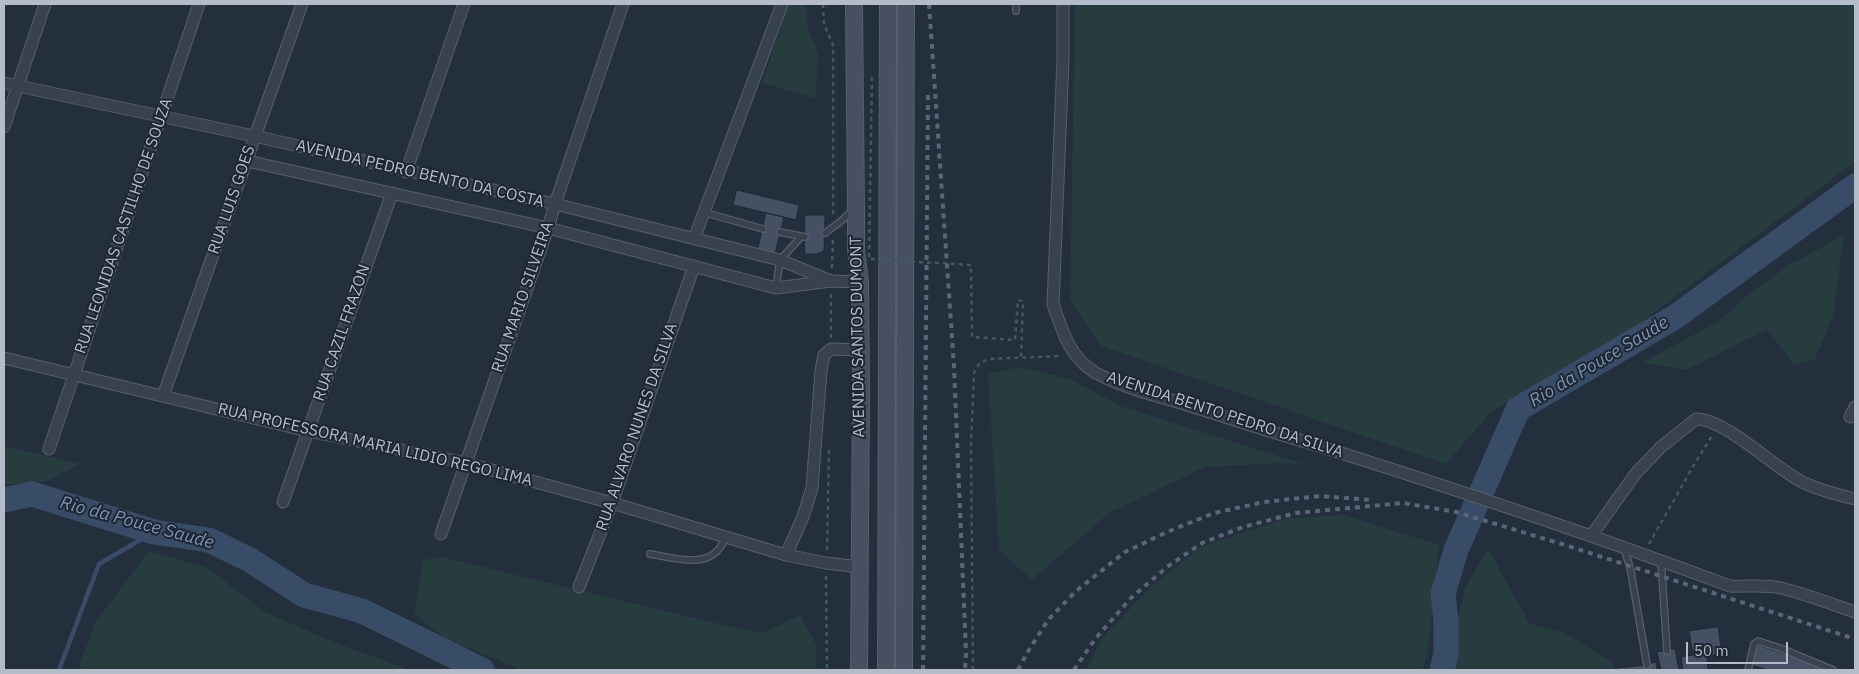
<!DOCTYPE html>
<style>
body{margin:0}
#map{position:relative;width:1859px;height:674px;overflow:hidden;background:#242f3e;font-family:"IBM Plex Sans",sans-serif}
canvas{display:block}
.frame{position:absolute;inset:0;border:5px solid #b4bcc9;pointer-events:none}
.scale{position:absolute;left:1686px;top:642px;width:102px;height:22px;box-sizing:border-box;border:2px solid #b4bcc9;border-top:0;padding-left:6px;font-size:15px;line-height:18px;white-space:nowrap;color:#b4bcc9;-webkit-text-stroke:4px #1d2633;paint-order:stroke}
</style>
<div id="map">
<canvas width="1859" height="674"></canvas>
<div class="frame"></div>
<div class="scale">50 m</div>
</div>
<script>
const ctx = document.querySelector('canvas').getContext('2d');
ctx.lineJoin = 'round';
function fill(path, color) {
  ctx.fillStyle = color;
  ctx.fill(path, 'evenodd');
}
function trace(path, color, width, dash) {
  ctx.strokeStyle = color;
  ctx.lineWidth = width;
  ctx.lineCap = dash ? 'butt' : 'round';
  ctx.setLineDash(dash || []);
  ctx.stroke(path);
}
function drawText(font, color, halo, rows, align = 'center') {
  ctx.font = font + ' "IBM Plex Sans",sans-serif';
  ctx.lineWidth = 4;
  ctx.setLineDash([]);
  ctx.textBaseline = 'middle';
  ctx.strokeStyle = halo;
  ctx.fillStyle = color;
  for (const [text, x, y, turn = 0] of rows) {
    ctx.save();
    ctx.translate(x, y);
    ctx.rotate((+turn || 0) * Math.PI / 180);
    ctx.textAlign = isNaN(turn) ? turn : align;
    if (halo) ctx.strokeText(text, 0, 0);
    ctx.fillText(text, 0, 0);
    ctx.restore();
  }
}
fill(new Path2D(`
 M789 4H806L807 25 818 54 816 98 762 83Z
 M1075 4H1855V162L1635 327 1491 412 1446 464 1101 346 1070 300Z
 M1844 235 1833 316 1815 359 1794 365 1767 329 1687 370 1642 363 1719 321 1750 293 1789 265Z
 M1019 367 1070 379 1120 406 1304 464 1278 463 1205 467 1109 513 1032 580 999 550 988 374Z
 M4 446 80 464 47 481 4 485Z
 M1344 515 1439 545 1428 650 1423 670H1086L1102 638 1152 586 1201 547 1285 519Z
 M1488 548 1529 623 1565 633 1612 662 1614 670H1451L1456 627 1465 588Z
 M149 551 206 567 265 612 336 643 410 670H78L95 623Z
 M442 557 723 625 763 633 800 615 816 644 817 670H522L445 638 414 614 423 560Z`), '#263c3f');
trace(new Path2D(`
 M59 670 99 564 154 532`), '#394c67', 4.5);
trace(new Path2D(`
 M4 500 32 494 154 532 209 540 250 560 304 595 362 611 482 670
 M1442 670 1446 654V621L1443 594 1456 550 1518 409 1675 317 1855 186`), '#394c67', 25);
const building = new Path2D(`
 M737 190 799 205 796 220 733 205Z
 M766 213 784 217 775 254 758 249Z
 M805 215H825L824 251 816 254H805Z
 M1718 627 1722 654 1707 656 1708 670H1683L1681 657 1693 655 1689 631Z
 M1758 645 1826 668 1825 670H1768L1751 665Z
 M1675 649 1679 670H1661L1657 652Z
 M1656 662 1657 670H1617V668L1647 665Z`);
fill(building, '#455162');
trace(building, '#1f2835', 1);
const service = new Path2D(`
 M1016 4V11
 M703 212 763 229
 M780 232 805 237
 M825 233 840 222 852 211
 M776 288 780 260 801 237
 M1624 549 1630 567 1647 665
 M650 554C670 557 703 568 718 550 721 547 724 541 726 537
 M1661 560 1667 651
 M1748 670 1754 644 1758 641 1780 648 1833 670`);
const minor = new Path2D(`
 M1063 4V59L1053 304C1062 331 1070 358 1096 373 1122 387 1153 395 1181 403 1228 418 1275 433 1322 447 1459 490 1595 536 1730 586 1747 587 1764 584 1781 588 1806 594 1831 604 1855 612
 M4 83 254 136 555 204 780 260 831 281
 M4 127 45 4
 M247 161 548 228 776 288 831 281 860 282
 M406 172 464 4
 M694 239 782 4
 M4 358 308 431 466 463 612 503 786 555 826 563 860 567
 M163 396 302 4
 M1850 417 1855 407
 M49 449 199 4
 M283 502 392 193
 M441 534 548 228 555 204 623 4
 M1591 536 1636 473 1661 447 1696 419C1726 419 1774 468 1804 483 1820 490 1838 495 1855 499
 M786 555 803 517 812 488 821 371 824 355 831 349 860 350
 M579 587 612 503 694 266`);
const secondary = new Path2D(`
 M854 4 856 208V249L860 282 861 389 859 670
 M886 670 888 4
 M904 670 906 4`);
trace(service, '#565f6c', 8);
trace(minor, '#565f6c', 13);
trace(secondary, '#565f6c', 18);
trace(new Path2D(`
 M823 4 824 24 833 45V215
 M832 268 833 238
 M831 338V293
 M1649 544 1695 463 1712 436
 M827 550 829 448
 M826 576 827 670
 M973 670 971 444 974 373 979 364 988 359 1061 356`), '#44595c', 2.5, [4, 4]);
trace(service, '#38414e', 5.5);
trace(minor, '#38414e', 11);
trace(secondary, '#465061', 16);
trace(new Path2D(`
 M929 4 954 367 966 653 965 670
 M923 670 928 95
 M1018 670 1027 653 1048 620 1075 592 1125 552 1167 532 1214 513 1264 502 1320 496 1371 500
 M1074 670 1095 639 1131 598 1167 567 1202 543 1243 527 1296 513 1403 503 1456 512 1562 544 1855 639`), '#5a6575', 4, [5, 5]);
trace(new Path2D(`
 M872 77 869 259 971 265 972 337 1015 340 1018 300 1023 301 1021 358`), '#44595c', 2.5, [4, 4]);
drawText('16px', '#b4bcc9', '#1d2633', [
 ["AVENIDA PEDRO BENTO DA COSTA",420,174,13],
 ["RUA LUIS GOES",232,200,-71],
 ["RUA LEONIDAS CASTILHO DE SOUZA",124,226,-71],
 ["RUA MARIO SILVEIRA",523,297,-71],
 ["RUA CAZIL FRAZON",342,333,-71],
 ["AVENIDA SANTOS DUMONT",858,337,-91],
 ["AVENIDA BENTO PEDRO DA SILVA",1225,415,18],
 ["RUA ALVARO NUNES DA SILVA",637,427,-71],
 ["RUA PROFESSORA MARIA LIDIO REGO LIMA",375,445,13]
]);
drawText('italic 18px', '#7c92b1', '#1d2633', [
 ["Rio da Pouce Saude",1599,362,-31],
 ["Rio da Pouce Saude",137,523,15]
]);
</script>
